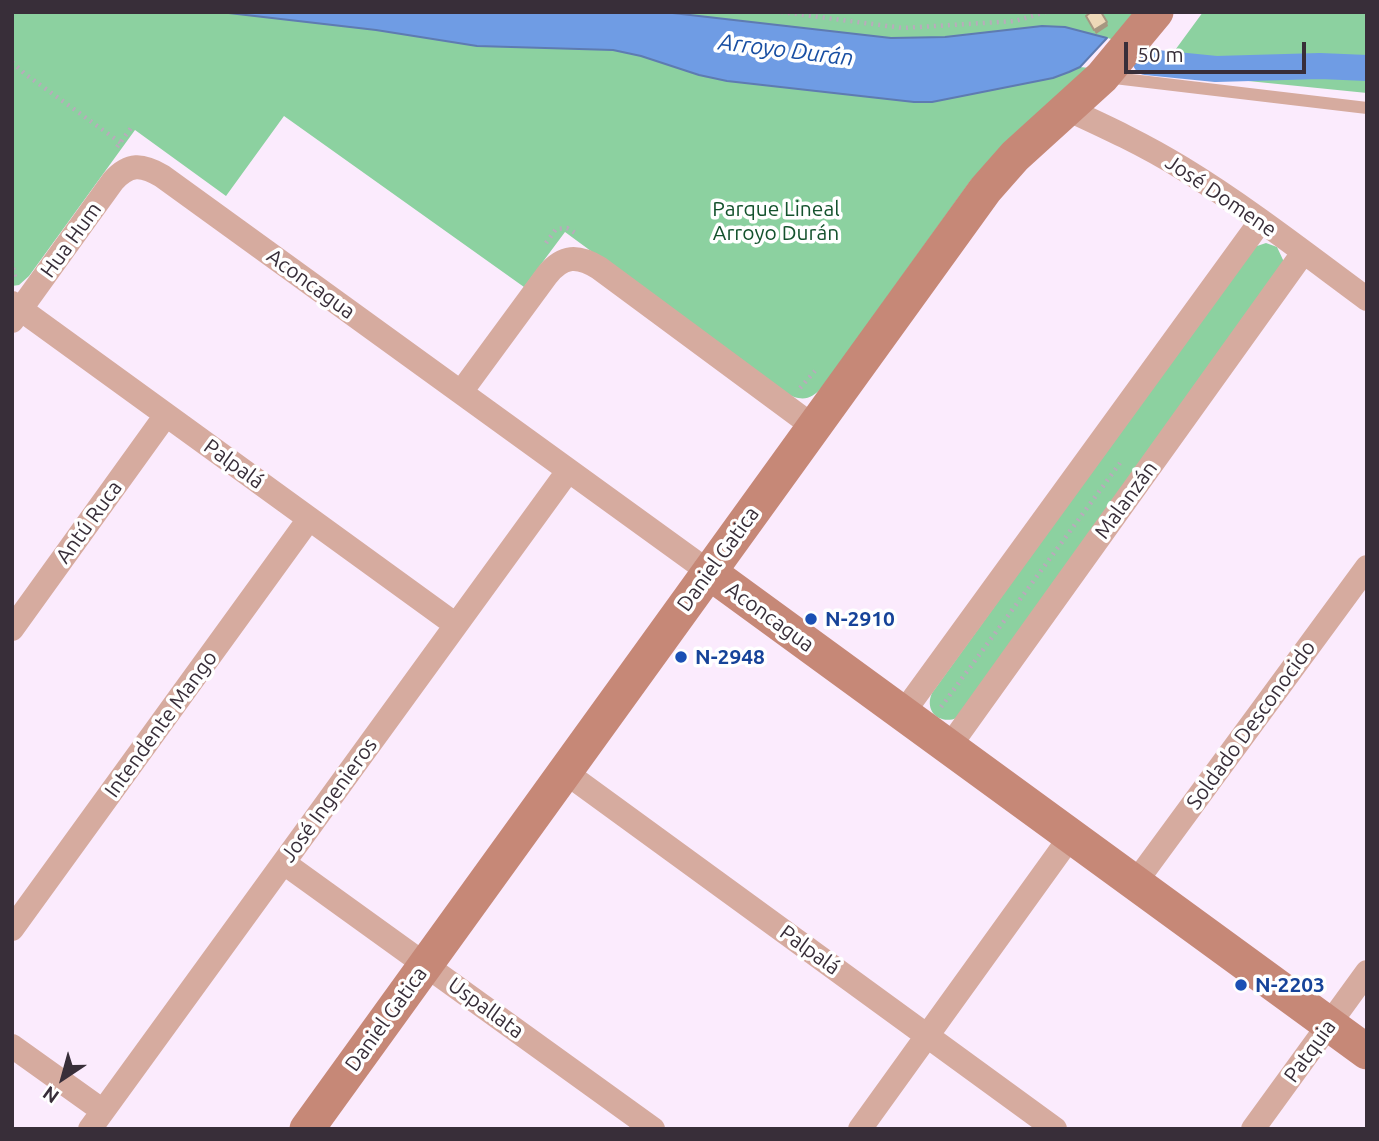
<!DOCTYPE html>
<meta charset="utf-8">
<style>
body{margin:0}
#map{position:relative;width:1379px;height:1141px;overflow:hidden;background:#fbebfd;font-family:Ubuntu,sans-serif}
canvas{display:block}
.frame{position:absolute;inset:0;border:14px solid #382e39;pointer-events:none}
.north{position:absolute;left:28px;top:1043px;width:70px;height:70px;-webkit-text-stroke:5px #fff;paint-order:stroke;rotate:216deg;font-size:19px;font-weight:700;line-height:28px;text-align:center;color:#382e39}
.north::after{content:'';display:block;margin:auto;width:24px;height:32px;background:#382e39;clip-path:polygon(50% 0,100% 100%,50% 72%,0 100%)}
.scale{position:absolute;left:1124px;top:42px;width:182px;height:32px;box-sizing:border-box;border:4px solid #382e39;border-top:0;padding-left:9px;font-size:21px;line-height:24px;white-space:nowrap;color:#382e39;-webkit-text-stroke:5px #fff;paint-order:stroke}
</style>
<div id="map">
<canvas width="1379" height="1141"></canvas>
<div class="frame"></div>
<div class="north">N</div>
<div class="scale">50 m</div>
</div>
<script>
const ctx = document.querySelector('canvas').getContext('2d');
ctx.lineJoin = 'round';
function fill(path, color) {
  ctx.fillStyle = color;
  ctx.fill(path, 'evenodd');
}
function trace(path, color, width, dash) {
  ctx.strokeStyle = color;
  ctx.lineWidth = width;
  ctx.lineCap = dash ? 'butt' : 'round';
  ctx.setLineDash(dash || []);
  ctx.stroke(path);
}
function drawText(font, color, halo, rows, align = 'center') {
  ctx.font = font + ' Ubuntu,sans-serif';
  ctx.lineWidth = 7;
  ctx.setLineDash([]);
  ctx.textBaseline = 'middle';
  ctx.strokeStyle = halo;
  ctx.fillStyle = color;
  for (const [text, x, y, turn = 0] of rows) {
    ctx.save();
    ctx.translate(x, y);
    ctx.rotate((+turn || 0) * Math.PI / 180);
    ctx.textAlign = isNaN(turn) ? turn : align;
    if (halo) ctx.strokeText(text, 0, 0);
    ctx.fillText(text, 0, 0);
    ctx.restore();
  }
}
fill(new Path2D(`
 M12 12H220L376 30 477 46 613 50 641 56 699 75 727 81 914 102H932L1053 78 1080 67 1090 68 971 180 823 386C810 402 800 401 783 392L565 232 524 287 284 116 226 196 135 130 29 276 19 285 12 286Z
 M664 12H1134L1115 40 1065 27 1042 26 945 37 891 38Z
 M1203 12H1367V93L1159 72Z
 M1266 243 1277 247 1284 262 957 718C939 725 924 711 932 693L1254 247Z`), '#8cd1a0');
const water = new Path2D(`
 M220 12H664L891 38 945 37 1042 26 1065 27 1107 38 1080 67 1069 72 1053 78 932 102H914L727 81 699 75 641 56 613 50 477 46 376 30Z`);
fill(water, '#6f9ce4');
trace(water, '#5e7bb1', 2);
trace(new Path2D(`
 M1146 62 1216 69 1320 66 1367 68`), '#6f9ce4', 26);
trace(new Path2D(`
 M781 12 903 28 1015 21 1046 12
 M12 62 25 74 121 143
 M117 147 131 128
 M546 243 556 229 567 228 577 234
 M12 261 15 277
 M800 388 815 371
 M941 707 1120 463`), '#b9abbb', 4.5, [2, 5]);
trace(new Path2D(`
 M1106 77 1367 108`), '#d6ab9f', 12);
trace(new Path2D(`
 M1067 109C1106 127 1145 145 1182 168 1246 207 1306 254 1367 299
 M12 303 456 625
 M12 321 113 181C129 163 142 164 162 176L709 572
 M461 392 547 275C563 255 578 255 599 268L814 427
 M12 629 166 415
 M903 713 1260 222
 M949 747 1303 253
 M565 772 1055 1129
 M284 863 653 1129
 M1135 883 1367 567
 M12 929 309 519
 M12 1046 103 1111
 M90 1129 568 471
 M860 1129 1071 836
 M1253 1129 1367 972`), '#d6ab9f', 24);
trace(new Path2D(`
 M709 572 1367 1052
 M307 1129 985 190 1015 156 1102 77 1156 12`), '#c68877', 35);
fill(new Path2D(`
 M1107 22 1108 26 1096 34 1094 30Z`), '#a69781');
const building = new Path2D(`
 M1091 12H1101L1107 22 1094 30 1086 16Z`);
fill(building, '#edd8b8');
trace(building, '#a69781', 2);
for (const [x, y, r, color] of [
 [811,619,7,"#1a4fb4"],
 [681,657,7,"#1a4fb4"],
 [1241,985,7,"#1a4fb4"]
]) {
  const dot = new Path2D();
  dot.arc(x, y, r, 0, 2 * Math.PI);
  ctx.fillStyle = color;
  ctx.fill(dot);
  trace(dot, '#fff', 2.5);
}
drawText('21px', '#382e39', '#fff', [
 ["José Domene",1221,196,34],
 ["Hua Hum",71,240,-54],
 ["Aconcagua",311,284,36],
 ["Palpalá",234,464,36],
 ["Malanzán",1126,500,-54],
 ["Antú Ruca",89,522,-54],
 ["Daniel Gatica",718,559,-54],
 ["Aconcagua",770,617,36],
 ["Intendente Mango",161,724,-54],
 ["Soldado Desconocido",1251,725,-54],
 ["José Ingenieros",329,800,-54],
 ["Palpalá",810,950,36],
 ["Uspallata",486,1008,36],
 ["Daniel Gatica",386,1019,-54],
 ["Patquia",1310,1051,-54]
]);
drawText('21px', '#14522d', '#fff', [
 ["Parque Lineal",776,209],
 ["Arroyo Durán",776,233]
]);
drawText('bold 21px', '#164399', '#fff', [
 ["N-2910",825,619],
 ["N-2948",695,657],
 ["N-2203",1255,985]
], 'left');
drawText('italic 23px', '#194fa3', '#fff', [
 ["Arroyo Durán",786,50,7]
]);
</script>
